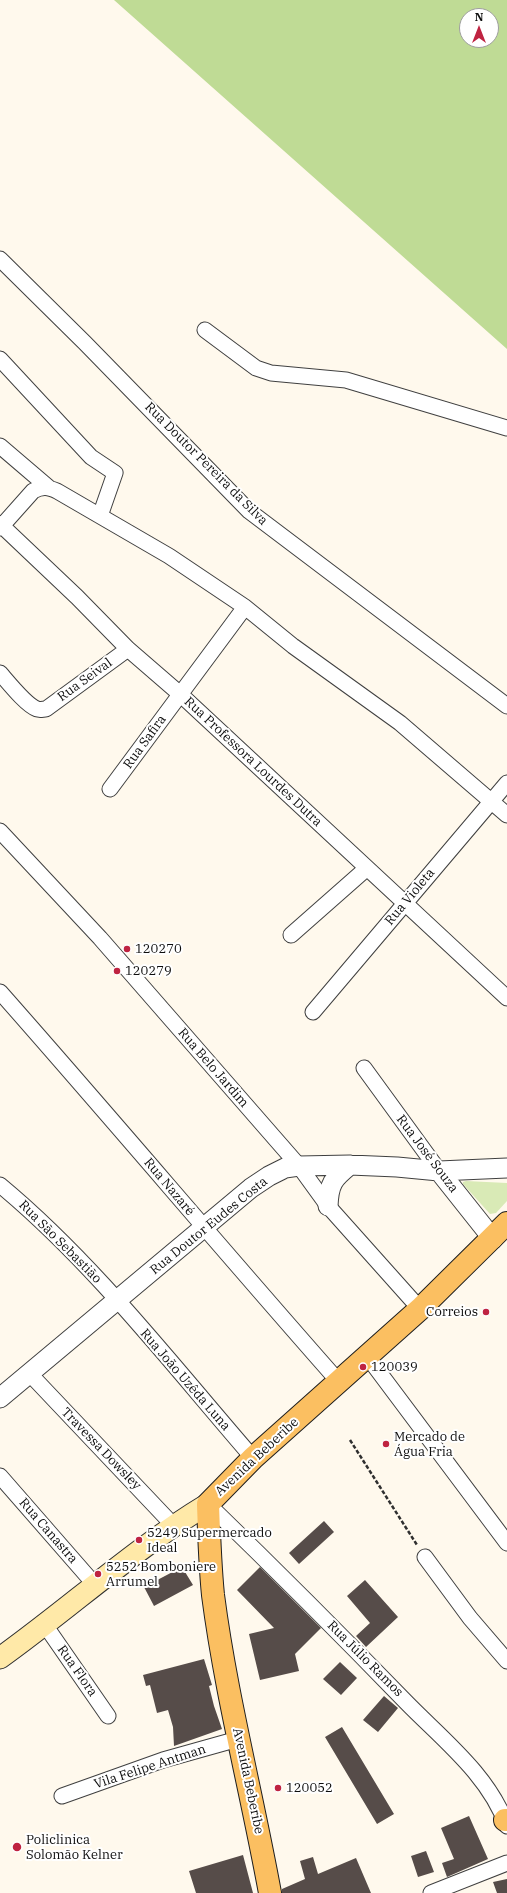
<!DOCTYPE html>
<meta charset="utf-8">
<style>
body{margin:0}
#map{position:relative;width:507px;height:1893px;overflow:hidden;background:#fff9ed;font-family:"IBM Plex Serif",serif}
canvas{display:block}
.north{position:absolute;left:459px;top:8px;width:40px;height:40px;box-sizing:border-box;background:#fff;border:1px solid #9e9e9e;border-radius:50%;rotate:0deg;font-size:11px;font-weight:700;line-height:16px;text-align:center;color:#0d0d0d}
.north::after{content:'';display:block;margin:auto;width:14px;height:18px;background:#bf2341;clip-path:polygon(50% 0,100% 100%,50% 72%,0 100%)}
</style>
<div id="map">
<canvas width="507" height="1893"></canvas>
<div class="north">N</div>
</div>
<script>
const ctx = document.querySelector('canvas').getContext('2d');
ctx.lineJoin = 'round';
function fill(path, color) {
  ctx.fillStyle = color;
  ctx.fill(path, 'evenodd');
}
function trace(path, color, width, dash) {
  ctx.strokeStyle = color;
  ctx.lineWidth = width;
  ctx.lineCap = dash ? 'butt' : 'round';
  ctx.setLineDash(dash || []);
  ctx.stroke(path);
}
function drawText(font, color, halo, rows, align = 'center') {
  ctx.font = font + ' "IBM Plex Serif",serif';
  ctx.lineWidth = 4;
  ctx.setLineDash([]);
  ctx.textBaseline = 'middle';
  ctx.strokeStyle = halo;
  ctx.fillStyle = color;
  for (const [text, x, y, turn = 0] of rows) {
    ctx.save();
    ctx.translate(x, y);
    ctx.rotate((+turn || 0) * Math.PI / 180);
    ctx.textAlign = isNaN(turn) ? turn : align;
    if (halo) ctx.strokeText(text, 0, 0);
    ctx.fillText(text, 0, 0);
    ctx.restore();
  }
}
fill(new Path2D(`
 M466 1181 507 1183V1201L496 1213 490 1214 463 1184V1182Z`), '#d9eab6');
fill(new Path2D(`
 M114 0H507V349ZM467 16H491V40H467Z`), '#bfdb95');
fill(new Path2D(`
 M324 1521 334 1532 299 1564 289 1553Z
 M182 1567 193 1585 154 1606 144 1587Z
 M260 1567 321 1628 295 1654 299 1671 260 1680 249 1634 274 1628 237 1590Z
 M365 1580 398 1617 366 1647 356 1636 370 1623 347 1596Z
 M204 1659 212 1685 209 1686 214 1706 222 1729 174 1746 173 1727 168 1710 157 1713 150 1685 146 1686 143 1675Z
 M340 1662 357 1678 341 1695 323 1679Z
 M384 1696 398 1708 378 1732 363 1720Z
 M342 1727 394 1814 377 1824 325 1737Z
 M469 1816 488 1859 447 1877 442 1863 454 1859 441 1828Z
 M426 1851 434 1872 418 1877 411 1856Z
 M243 1855 253 1893H196L189 1871Z
 M313 1857 318 1874 356 1858 371 1893H282V1889L305 1879 300 1861Z
 M507 1879V1893H497L493 1882Z`), '#564c49');
const minor = new Path2D(`
 M0 259 85 343 249 511 507 706
 M205 330 256 368 271 373 346 380 507 428
 M0 359 91 457 115 473 100 516
 M0 446 48 487
 M0 524 77 597 128 649 180 694 507 998
 M0 528 33 491C43 486 48 487 57 491L169 556 245 607 293 646 400 723 507 815
 M0 673C8 682 26 705 37 709 40 710 43 709 46 709L128 649
 M110 789 245 607
 M0 831 100 938 299 1166 328 1206 420 1309
 M291 935 367 868
 M0 992C114 1121 225 1253 339 1382
 M313 1012 507 783
 M364 1068 439 1171
 M0 1185C94 1263 173 1366 253 1458
 M367 1356 507 1543
 M29 1373 173 1525
 M0 1476 96 1586
 M208 1504C275 1569 341 1635 406 1702 442 1739 489 1775 507 1826
 M425 1557 470 1618 507 1661
 M45 1625 108 1716
 M62 1796 163 1760 238 1739
 M431 1893 507 1863`);
const tertiary = new Path2D(`
 M439 1171 493 1239
 M328 1206C329 1183 333 1179 350 1165
 M0 1398 251 1188 269 1176 285 1168 299 1166 350 1165 397 1167 439 1171 507 1168`);
const secondary = new Path2D(`
 M0 1658C70 1608 135 1548 208 1504`);
const primary = new Path2D(`
 M505 1820H507
 M270 1893C252 1794 226 1695 213 1595 210 1565 209 1534 208 1504L253 1458 420 1309 507 1223`);
trace(minor, '#404040', 17);
trace(tertiary, '#404040', 21);
trace(secondary, '#2f2f2f', 23);
trace(primary, '#1e1e1e', 24);
trace(new Path2D(`
 M350 1440 417 1545`), '#2f2f2f', 2.5, [4, 2]);
trace(minor, '#fff', 15);
trace(tertiary, '#fff', 19);
trace(secondary, '#ffe9a8', 21);
trace(primary, '#fbbf61', 22);
for (const [x, y, r, color] of [
 [127,949,4,"#bf2341"],
 [117,971,4,"#bf2341"],
 [486,1312,4,"#bf2341"],
 [363,1367,4,"#bf2341"],
 [386,1444,4,"#bf2341"],
 [139,1540,4,"#bf2341"],
 [98,1574,4,"#bf2341"],
 [278,1788,4,"#bf2341"],
 [17,1847,5,"#bf2341"]
]) {
  const dot = new Path2D();
  dot.arc(x, y, r, 0, 2 * Math.PI);
  ctx.fillStyle = color;
  ctx.fill(dot);
  trace(dot, '#fff', 1.5);
}
drawText('13px', '#0d0d0d', '#fff', [
 ["Rua Doutor Pereira da Silva",206,464,45],
 ["Rua Seival",85,680,-36],
 ["Rua Safira",145,742,-54],
 ["Rua Professora Lourdes Dutra",253,762,43],
 ["Rua Violeta",410,897,-50],
 ["Rua Belo Jardim",213,1068,49],
 ["Rua José Souza",427,1154,53],
 ["Rua Nazaré",169,1187,50],
 ["Rua Doutor Eudes Costa",209,1226,-39],
 ["Rua São Sebastião",60,1242,45],
 ["Rua João Uzêda Luna",185,1380,49],
 ["Travessa Dowsley",101,1449,46],
 ["Avenida Beberibe",257,1457,-43],
 ["Rua Canastra",48,1531,49],
 ["Rua Júlio Ramos",365,1659,45],
 ["Rua Flora",77,1671,55],
 ["Vila Felipe Antman",150,1767,-18],
 ["Avenida Beberibe",248,1781,78]
]);
drawText('13px', '#0d0d0d', '#fff', [
 ["120270",135,949],
 ["120279",125,971],
 ["Correios",478,1312,"right"],
 ["120039",371,1367],
 ["Mercado de",394,1437],
 ["Água Fria",394,1452],
 ["5249 Supermercado",147,1533],
 ["Ideal",147,1548],
 ["5252 Bomboniere",106,1567],
 ["Arrumel",106,1582],
 ["120052",286,1788],
 ["Policlinica",26,1840],
 ["Solomão Kelner",26,1855]
], 'left');
</script>
